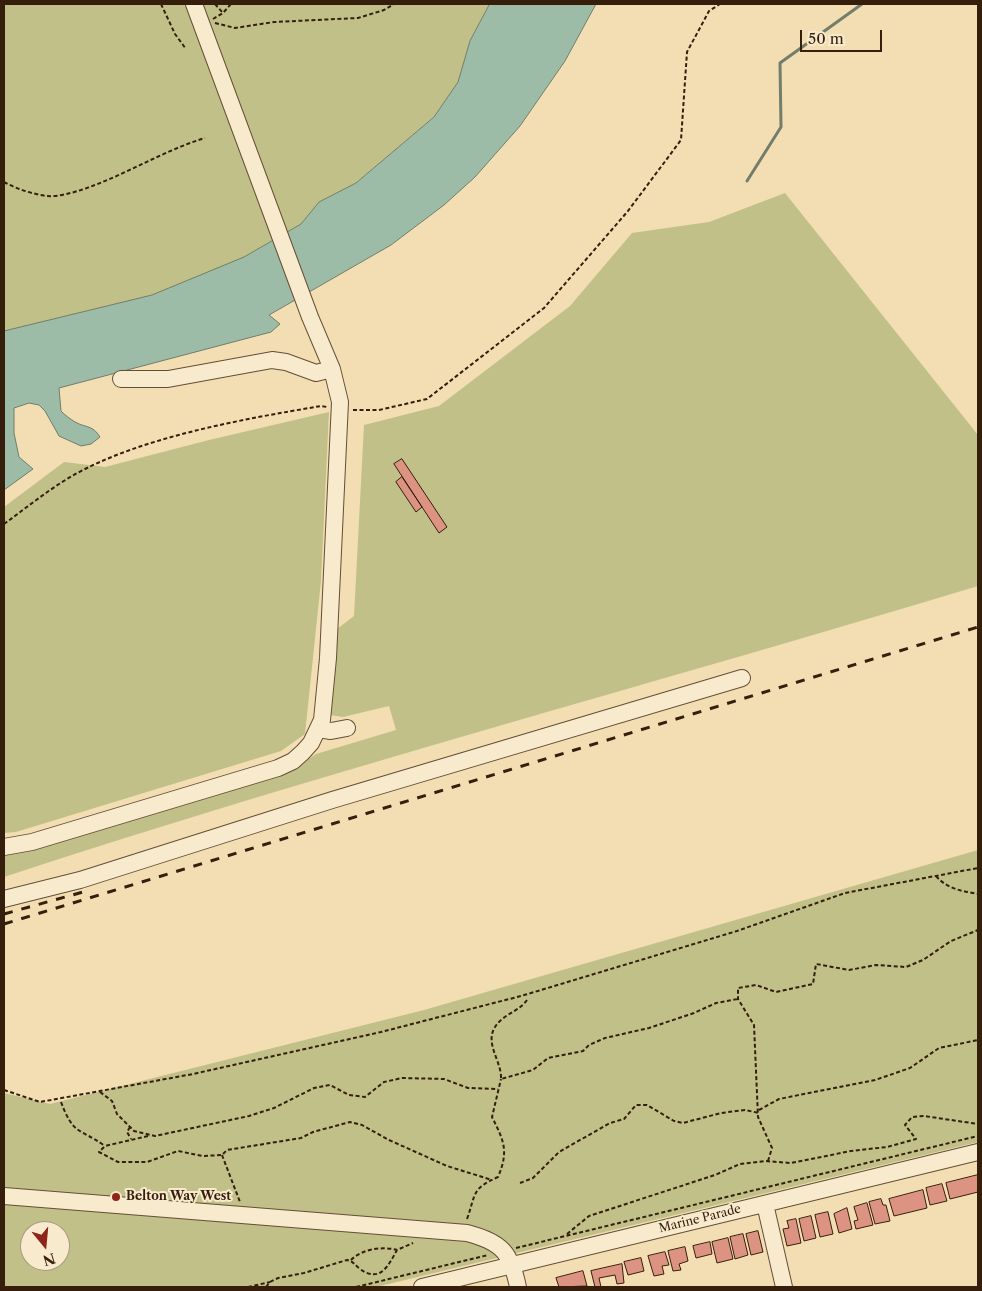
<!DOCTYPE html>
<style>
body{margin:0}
#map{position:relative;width:982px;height:1291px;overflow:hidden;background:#f2deb2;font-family:"Libre Caslon Text",serif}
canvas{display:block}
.frame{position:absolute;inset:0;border:5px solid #361e0c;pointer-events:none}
.north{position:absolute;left:20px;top:1221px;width:50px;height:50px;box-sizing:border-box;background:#f7eacd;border:1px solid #aa9880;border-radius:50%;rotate:163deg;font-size:14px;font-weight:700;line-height:20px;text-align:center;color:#361e0c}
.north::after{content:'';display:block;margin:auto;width:18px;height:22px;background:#8f2418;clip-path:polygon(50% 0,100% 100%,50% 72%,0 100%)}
.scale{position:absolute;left:800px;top:30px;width:82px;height:22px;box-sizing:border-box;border:2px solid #361e0c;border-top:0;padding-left:6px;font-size:15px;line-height:18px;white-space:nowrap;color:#361e0c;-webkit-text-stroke:4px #f7eacd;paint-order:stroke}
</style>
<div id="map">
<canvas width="982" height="1291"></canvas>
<div class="frame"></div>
<div class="north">N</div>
<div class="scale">50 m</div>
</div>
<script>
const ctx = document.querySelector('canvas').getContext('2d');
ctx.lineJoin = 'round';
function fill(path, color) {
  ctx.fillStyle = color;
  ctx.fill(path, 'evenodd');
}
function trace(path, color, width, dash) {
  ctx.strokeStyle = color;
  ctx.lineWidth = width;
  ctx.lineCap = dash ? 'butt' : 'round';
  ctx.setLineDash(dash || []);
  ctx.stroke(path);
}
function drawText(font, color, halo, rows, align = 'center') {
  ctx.font = font + ' "Libre Caslon Text",serif';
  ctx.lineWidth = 4;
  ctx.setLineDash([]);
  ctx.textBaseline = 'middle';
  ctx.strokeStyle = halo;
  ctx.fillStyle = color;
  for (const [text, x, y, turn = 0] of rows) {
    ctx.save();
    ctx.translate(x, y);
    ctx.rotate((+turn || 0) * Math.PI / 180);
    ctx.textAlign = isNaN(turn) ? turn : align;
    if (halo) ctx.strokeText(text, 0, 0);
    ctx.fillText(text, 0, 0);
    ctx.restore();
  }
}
fill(new Path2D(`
 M4 4H490L470 41 458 82 434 117 356 183 319 202 301 224 244 257 269 315 280 324 271 332 59 388 61 411C65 415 70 419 75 422 86 428 93 425 100 437L91 444 81 446 59 436 45 411 39 405 29 403 14 408V433L19 457 33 469 4 490Z
 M785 193 978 435V586C654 684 326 771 4 877V855L84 835 290 772 316 754 396 730 389 706 343 717 330 715 337 629 354 616 364 425 439 406 570 306 632 233 709 222Z
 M329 412 321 581 305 734 281 751 16 832 4 833V507L64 462 105 467 209 440Z
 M978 850V1142L376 1287H4V1093L50 1104 424 1010ZM30 1231H60V1261H30Z`), '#c0c088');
const water = new Path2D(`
 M490 4H596L565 61 520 126 475 177 444 205 391 245 269 315 280 324 271 332 59 388 61 411C65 415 70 419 75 422 86 428 93 425 100 437L91 444 81 446 59 436 45 411 39 405 29 403 14 408V433L19 457 33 469 4 490V331L152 295 244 257 301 224 319 202 356 183 434 117 458 82 470 41Z`);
fill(water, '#9cbca8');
trace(water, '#737d6a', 1);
trace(new Path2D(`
 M747 181 781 127 780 63 862 4`), '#737d6a', 3);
const building = new Path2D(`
 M402 459 447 527 439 533 394 464Z
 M402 477 422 507 416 512 396 482Z
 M978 1175V1192L950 1199 946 1183Z
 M942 1184 947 1201 930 1205 926 1188Z
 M923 1190 927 1208 894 1216 889 1199Z
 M881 1199 883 1205H886L890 1221 875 1224 869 1202Z
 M867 1203 873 1225 856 1229 854 1221 858 1220 854 1207Z
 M847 1208 852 1229 839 1233 834 1214Z
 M828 1212 833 1234 820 1237 815 1215Z
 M811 1216 816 1238 804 1241 799 1219Z
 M796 1219 801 1243 787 1246 783 1229 789 1228 787 1221Z
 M758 1231 763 1252 751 1255 746 1234Z
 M743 1234 748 1255 735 1259 730 1237Z
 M728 1238 733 1259 717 1263 712 1242Z
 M710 1242 712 1254 696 1258 693 1246Z
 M685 1247 688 1261 679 1264 681 1270 673 1271 668 1251Z
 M665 1252 669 1265 662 1266 664 1274 654 1276 648 1256Z
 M641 1258 644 1271 628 1275 624 1262Z
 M622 1264 624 1283 617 1284 615 1275 599 1278 601 1287H595L591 1271Z
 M583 1271 587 1286 559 1287 556 1278Z`);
fill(building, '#dd9382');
trace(building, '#361e0c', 1);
const minor = new Path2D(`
 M121 379H168L272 360 286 362 316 373 332 369
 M318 729 331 731 347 728
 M4 847 32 842 278 768 293 761 303 752 311 743 322 720 328 658 340 402 332 369 310 317 194 4
 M4 899 80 880 332 800 742 678
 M4 1196 467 1233C502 1242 511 1253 518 1287
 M765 1204 784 1287
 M422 1287 978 1152`);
trace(minor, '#654e36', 18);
trace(new Path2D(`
 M161 4 175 34 186 49
 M215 4 223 13
 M213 19 223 13 231 4
 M215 23 235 28 274 22 358 18 384 10 394 4
 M4 182C17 189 32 194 47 196 58 197 71 193 81 190 124 176 162 151 205 138
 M353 410H379L427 399 544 308 628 211 681 140 687 52 709 11 720 4
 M4 524C26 508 48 490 72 476 140 437 244 419 321 406L327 407
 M936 876C947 889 962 891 978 894
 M527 1000C520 1010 508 1013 500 1021 480 1040 502 1059 501 1079L533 1070 548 1058 583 1051 589 1045 605 1038 649 1028 694 1013 716 1003 738 999
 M4 1090 40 1102 193 1074 381 1032 521 996 737 931 845 893 978 868
 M100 1092 112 1101 117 1114 134 1131 155 1136 249 1116 274 1108 314 1088 330 1085 349 1095 365 1097 384 1082 402 1078 444 1079 468 1088 498 1089
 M61 1102C74 1136 78 1127 105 1146
 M759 1110 779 1099 875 1080 910 1068 939 1048 978 1040
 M130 1127 127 1132 131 1139
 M148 1136 105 1146 99 1152 118 1162H147L178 1151 203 1156 222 1155 227 1150 301 1138 313 1132 350 1122 362 1125 389 1140 447 1166 492 1180
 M222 1155 240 1202
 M768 1161 772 1148 758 1117 754 1025 738 999V988L756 985 776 992 813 984 816 964 849 970 876 965 906 967 923 960 951 941 978 930
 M520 1183 533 1178 559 1152 610 1123 624 1119 636 1105H647L674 1121 683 1123 721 1113 745 1110 759 1113
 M467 1219C476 1194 471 1189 498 1177 509 1151 504 1141 492 1117L501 1079
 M567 1234 589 1216 715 1175 740 1164 765 1161 791 1163 851 1151 887 1147 916 1139 905 1125 912 1117 924 1116 978 1124
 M516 1248 978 1136
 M351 1260C362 1249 382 1246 397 1250
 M248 1287 270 1282
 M266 1287 270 1282 278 1278 304 1273 347 1260C353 1261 355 1265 360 1269 381 1284 389 1264 397 1250L413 1243
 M356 1287 488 1255`), '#361e0c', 2, [4, 2.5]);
trace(minor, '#f7eacd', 16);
trace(new Path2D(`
 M4 914 83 892
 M4 924 978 627`), '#361e0c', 3, [9, 9]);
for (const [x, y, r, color] of [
 [116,1197,5,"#8f2418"]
]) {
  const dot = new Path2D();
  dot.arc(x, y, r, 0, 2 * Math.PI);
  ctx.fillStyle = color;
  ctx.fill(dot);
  trace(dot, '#f7eacd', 2);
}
drawText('bold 12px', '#361e0c', '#f7eacd', [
 ["Belton Way West",126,1197]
], 'left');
drawText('12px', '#361e0c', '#f7eacd', [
 ["Marine Parade",700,1219,-14]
]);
</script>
